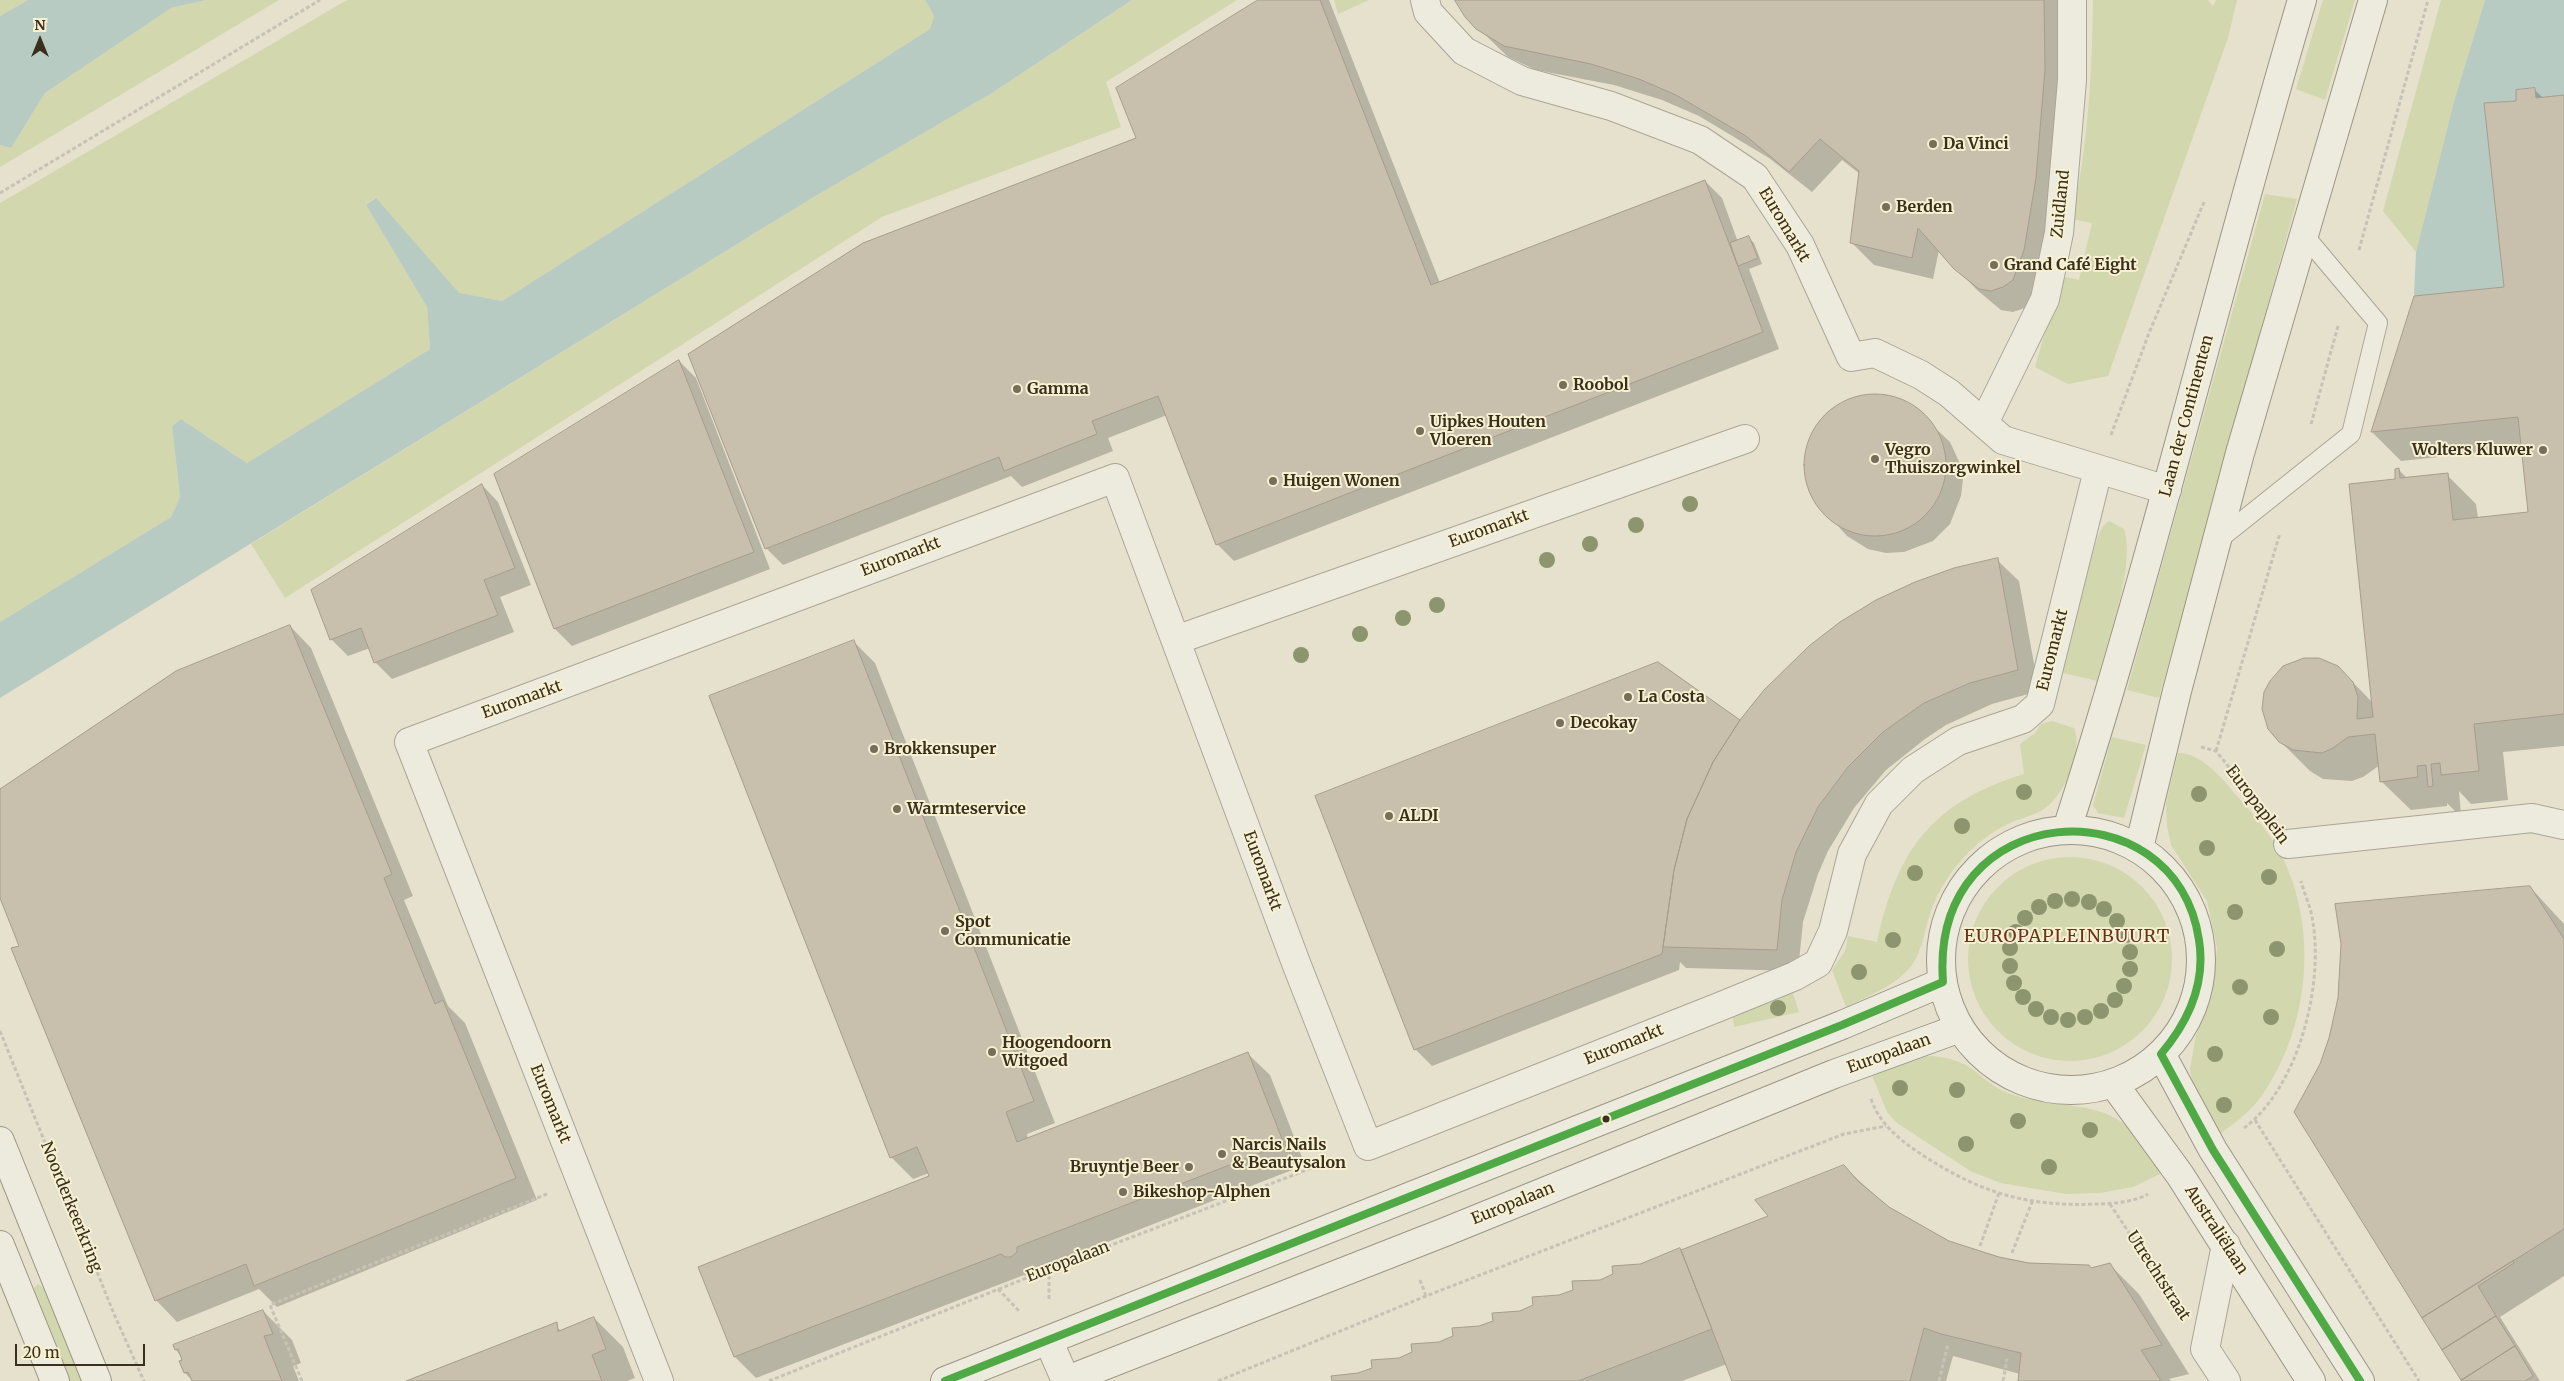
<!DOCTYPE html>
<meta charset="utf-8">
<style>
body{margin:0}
#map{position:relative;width:2564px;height:1381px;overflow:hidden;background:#e6e1cc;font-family:Merriweather,serif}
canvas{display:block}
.north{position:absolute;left:15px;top:15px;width:50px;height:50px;-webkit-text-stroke:4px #f7f0d1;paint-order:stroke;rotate:0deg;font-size:14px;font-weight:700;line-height:20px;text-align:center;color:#3a2e1d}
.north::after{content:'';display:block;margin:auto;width:18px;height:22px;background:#3a2e1d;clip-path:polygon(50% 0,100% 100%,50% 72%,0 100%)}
.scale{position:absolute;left:15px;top:1344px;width:130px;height:22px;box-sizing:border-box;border:2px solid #3a2e1d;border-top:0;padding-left:6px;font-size:15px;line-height:18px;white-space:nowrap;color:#3a2e1d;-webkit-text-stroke:4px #f7f0d1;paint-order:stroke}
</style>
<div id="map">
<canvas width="2564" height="1381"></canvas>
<div class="north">N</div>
<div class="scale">20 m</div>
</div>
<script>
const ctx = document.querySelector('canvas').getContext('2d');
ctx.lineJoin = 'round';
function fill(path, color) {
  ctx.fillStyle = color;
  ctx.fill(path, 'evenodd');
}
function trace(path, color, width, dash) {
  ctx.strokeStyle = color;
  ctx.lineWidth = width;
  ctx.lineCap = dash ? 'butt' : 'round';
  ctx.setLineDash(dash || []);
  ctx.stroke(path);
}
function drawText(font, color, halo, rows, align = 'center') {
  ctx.font = font + ' Merriweather,serif';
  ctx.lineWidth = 4;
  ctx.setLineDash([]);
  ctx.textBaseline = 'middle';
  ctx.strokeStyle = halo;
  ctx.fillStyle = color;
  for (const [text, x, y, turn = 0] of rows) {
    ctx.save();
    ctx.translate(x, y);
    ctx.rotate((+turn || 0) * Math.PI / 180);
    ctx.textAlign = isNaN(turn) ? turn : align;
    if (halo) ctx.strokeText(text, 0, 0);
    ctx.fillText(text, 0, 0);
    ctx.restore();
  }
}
fill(new Path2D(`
 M0 0H28L0 16Z
 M206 0H279L0 167V145L11 148 45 93 171 8Z
 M347 0H925L934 16 930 29 502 301 459 294 375 198 366 205 427 307 430 349 247 463 181 419 172 426 180 497 171 517 0 622V203Z
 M1132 0H1237L1106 82 1121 127 882 217 285 598 251 544 812 198 992 93Z
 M1334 0H1369L1338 14Z
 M2093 0H2208L2213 6 2216 0H2237L2228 38 2108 376 2068 384 2035 367 2061 276 2079 280 2092 223 2072 219C2088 147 2092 73 2093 0Z
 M2323 0H2355L2325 100 2296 89Z
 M2441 0H2485L2454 101 2416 252 2383 211Z
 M2265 194 2297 199 2159 698 2127 690Z
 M2109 521 2124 529C2136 567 2107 641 2097 681L2059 672 2097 538 2103 526Z
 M2052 721 2074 728C2084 750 2064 796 2044 809 2033 816 2020 818 2008 824 1989 833 1972 847 1958 864 1945 880 1935 897 1929 917 1923 937 1921 957 1906 972 1890 988 1866 997 1846 1007L1832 970 1845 951 1848 936 1877 942C1897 850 1932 802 2024 774L2020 744 2035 733 2041 724Z
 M2112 737 2146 745 2124 818 2098 813 2093 805Z
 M2178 753C2202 753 2223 779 2237 796 2251 812 2266 829 2277 847 2320 923 2311 1026 2261 1097 2250 1112 2234 1123 2219 1135L2193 1088 2190 1069 2196 1035 2212 995 2217 948 2207 901 2171 845 2167 826 2166 803Z
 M1968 959a102 102 0 1 1 204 0a102 102 0 1 1-204 0Z
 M1793 993 1799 1012 1734 1027 1733 1017Z
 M1932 1056C1944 1057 1958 1060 1969 1067 1980 1074 1990 1085 2003 1091 2038 1107 2085 1101 2115 1118 2136 1129 2150 1153 2162 1173L2133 1187 2100 1193 2066 1194 2001 1183 1972 1172 1897 1123 1887 1112 1871 1073 1915 1057Z
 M38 1284C54 1292 77 1361 85 1381H65L31 1290Z`), '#d2d7ae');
fill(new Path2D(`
 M28 0H206L171 8 45 93 11 148 0 145V16Z
 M925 0H1132L992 93 812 198 0 698V622L171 517 180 497 172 426 181 419 247 463 430 349 427 307 366 205 376 198 459 293 502 301 930 29 934 16Z
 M2485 0H2564V95L2536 98 2535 88 2516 90V101L2485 103 2504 287 2414 296 2416 252 2454 101Z`), '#b8cbc2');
fill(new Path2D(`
 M1260 0H1329L1440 283 1705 181 1722 198 1738 242 1749 238 1754 243 1762 264 1749 269 1779 349 1234 561 1217 544 1167 415 1108 438 1113 451 1022 487 1011 476 783 565 766 548Z
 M1456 0H2063L2057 200 2034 301 2025 308 2013 312 2001 310 1977 290 1939 250 1933 279 1874 265 1852 243 1860 174 1842 160 1812 192 1769 158 1699 116 1662 100 1614 85 1536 70 1508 57 1466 16Z
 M2535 90 2544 99 2564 97V746L2503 752 2508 800 2471 804 2459 791 2461 815H2459L2447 803V806L2411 810 2381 781 2380 765 2363 777 2352 781 2323 779 2310 771 2280 741 2338 667 2373 703 2399 470 2408 479 2447 475 2476 504 2478 518 2530 513 2523 448 2401 461 2372 432 2506 288 2517 102Z
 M679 361 696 378 770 569 572 646 555 629 495 475Z
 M1859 396H1889L1911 405 1950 442 1961 466 1963 479 1961 496 1950 524 1933 541 1904 552 1886 553 1868 549 1847 536 1814 499 1806 475 1808 445 1819 423 1842 403Z
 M482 485 498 502 531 585 500 597 514 632 392 679 375 662 370 648 348 656 331 639 312 591Z
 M1997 560 2019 581 2039 691 1992 704 1946 725 1925 739 1886 770 1854 808 1828 851 1818 874 1803 922 1798 971 1686 968 1680 962 1679 970 1432 1066 1415 1049 1739 721Z
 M290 626 311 648 413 896 404 900 448 1006 465 1023 537 1200 277 1307 259 1289 177 1322 156 1300 0 895V791Z
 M854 642 875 663 1055 1123 1027 1134 1028 1139 1248 1054 1270 1075 1305 1165 1038 1269V1274L1033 1279 1024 1275 756 1378 735 1357 700 1268 931 1177 929 1173 913 1179 891 1157Z
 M2530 887 2564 924V1276L2500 1317 2540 1381H2463L2423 1317Z
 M1844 1167 1889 1208 1948 1242 1998 1259 2029 1264 2091 1269 2110 1265 2139 1294 2189 1374 2169 1379 2171 1381H2019L2020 1374 1953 1356 1946 1381H1734L1727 1364 1682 1381H1333L1359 1375 1770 1217Z
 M263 1311 292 1340 301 1363 293 1366 299 1381H193L185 1373 181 1362 184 1360 176 1350Z
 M594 1318 623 1347 635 1378 627 1381H409L554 1324 561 1331Z`), '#0003');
const building = new Path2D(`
 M1258 0H1320L1431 285 1705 180 1763 332 1216 545 1158 396 1092 421 1097 434 1004 471 999 457 765 549 688 354 863 243 1136 138 1116 88Z
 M1455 0H2044L2045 69 2036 178 2024 250 2013 280 2003 287 1991 291 1979 289 1954 269 1918 228 1912 258 1850 243 1859 171 1820 139 1789 172 1746 136 1676 95 1639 79 1591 64 1504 46 1476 29 1465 17Z
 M2535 88 2536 98 2564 95V714L2474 724 2479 771 2441 775 2440 763 2431 764 2433 786 2428 787 2426 765 2417 766 2418 777 2380 782 2375 734 2348 737 2333 748 2322 753 2293 750 2279 742 2268 729 2262 709 2264 692 2270 681 2283 666 2304 658H2319L2338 666 2353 682 2358 697 2357 719 2373 717 2349 484 2395 479V469L2399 468 2400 478 2448 473 2453 520 2528 512 2518 417 2371 432 2414 296 2504 287 2484 103 2516 101V90Z
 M1749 236 1758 258 1738 266 1730 243Z
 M679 360 754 552 554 629 494 474Z
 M1804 465a71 71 0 1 1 142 0a71 71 0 1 1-142 0Z
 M482 484 515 568 484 580 498 615 374 663 361 628 330 640 311 590Z
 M1998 558 2018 670 1970 683 1924 703 1883 732 1848 767 1818 807 1796 852 1782 900 1777 950 1663 947 1674 870 1687 819 1713 762 1740 720 1764 690 1809 646 1840 622 1876 600 1915 582 1954 568Z
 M290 625 392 874 384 878 435 1004 443 1000 516 1178 254 1286 246 1264 155 1301 11 948 19 946 0 898V789L176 671Z
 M854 640 1034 1101 1006 1112 1017 1142 1248 1052 1284 1144 1017 1247V1252L1011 1257H1005L1001 1254 734 1357 698 1267 929 1176 917 1147 890 1158 709 696Z
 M1658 662 1740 720 1713 762 1687 819 1674 870 1662 954 1414 1050 1315 796Z
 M2530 886 2564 939V1229L2422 1318 2294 1112 2320 1064 2329 1038 2338 998 2341 944 2335 904Z
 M1844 1165 1858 1181 1889 1207 1949 1241 1999 1257 2029 1263 2089 1265 2091 1268 2110 1263 2162 1345 2141 1350 2161 1381H2018L2021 1353 1941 1334 1924 1328 1910 1381H1732L1681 1250 1768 1216 1755 1200Z
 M1680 1248 1712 1329 1578 1381H1332L1331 1376 1358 1373 1372 1368 1371 1360 1399 1358 1412 1352 1411 1344 1439 1342 1453 1336 1452 1328 1479 1326 1493 1321 1492 1313 1520 1311 1533 1305 1532 1297 1559 1295 1573 1290 1572 1281 1600 1280 1613 1274 1612 1266 1640 1264Z
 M2513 1261 2514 1263 2478 1286 2496 1316 2442 1350 2422 1318Z
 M263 1310 273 1334 264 1336 282 1381H192L188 1372 184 1373 179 1361 182 1360 178 1349 175 1350 173 1345Z
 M2496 1316 2515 1346 2461 1380 2442 1350Z
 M594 1317 606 1349 592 1355 602 1381H406L557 1322 558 1331Z
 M2515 1346 2533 1376 2525 1381H2461Z`);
fill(building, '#c9bfad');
trace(building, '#a69c8b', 1);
const lane = new Path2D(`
 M2217 541 2351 434 2378 323 2304 235`);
const street = new Path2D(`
 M1425 0 1428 12 1464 51 1522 81 1611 106 1700 140 1755 177 1800 245 1851 357 1875 353 1921 375 1949 393 2003 440 2167 490
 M1984 423 2045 299 2059 233 2072 80V0
 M1176 640 1745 439
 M2288 844 2532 818 2564 825
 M1049 1342 1066 1381
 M659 1381 409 742 1115 478 1296 963 1368 1146 1719 1007 1795 976 1818 963 1833 931 1852 854 1879 804 1913 770 1958 741 2023 719 2040 704 2098 470
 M2226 1381 2205 1349 2226 1245`);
const secondary = new Path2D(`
 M2067 829C2155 556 2220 276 2302 0
 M1941 960a130 130 0 1 1 260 0a130 130 0 1 1-260 0Z
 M2139 848 2177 691 2240 453 2373 0
 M2161 1054 2213 1150 2360 1381
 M2113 1083 2180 1175 2311 1381
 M0 1141 97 1381
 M0 1245 55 1381
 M945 1381 1842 1025 1943 982
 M1065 1381 1445 1232 1834 1074 1960 1028`);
trace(lane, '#aba596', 20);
trace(street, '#aba596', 30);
trace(secondary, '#9b9585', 30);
trace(new Path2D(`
 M0 193 320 0
 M2359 250 2428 0
 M2311 424 2338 326
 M2111 435 2149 333 2204 202
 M2201 747 2216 751 2268 816
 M2216 751 2280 533
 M0 1031 114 1314 144 1381
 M1871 1099C1880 1125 1901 1141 1924 1156 1981 1193 2028 1207 2096 1204 2112 1204 2134 1202 2148 1194
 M2255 1120 2419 1381
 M2244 1128C2299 1087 2325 983 2312 917 2310 905 2304 893 2301 881
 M2110 1204 2176 1304
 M1980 1246 1999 1193
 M2012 1253 2032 1202
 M1049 1269V1301
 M1420 1280 1426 1296
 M998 1289 1020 1312
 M302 1381 270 1305 547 1194
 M769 1381 1049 1269 1335 1159
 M1218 1381 1426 1296 1844 1134 1886 1126
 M1939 1381 1948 1344
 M2003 1381 2007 1359`), '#c6c2b5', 3, [4, 2.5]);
trace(lane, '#edeade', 18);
trace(street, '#edeade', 28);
trace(secondary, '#edeade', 28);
trace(new Path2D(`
 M945 1381 1842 1025 1943 982C1929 796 2176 783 2199 940 2206 984 2189 1021 2161 1054L2213 1150 2360 1381`), '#4fa944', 8);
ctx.fillStyle = '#8d956e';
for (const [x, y] of [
 [1690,504],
 [1636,525],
 [1590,544],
 [1547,560],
 [1437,605],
 [1403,618],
 [1360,634],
 [1301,655],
 [2024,792],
 [2199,794],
 [1962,826],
 [2207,848],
 [1915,873],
 [2269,877],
 [2072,899],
 [2055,901],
 [2089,902],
 [2039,907],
 [2104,909],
 [2235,912],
 [2025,918],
 [2117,921],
 [2016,932],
 [2126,935],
 [1893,940],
 [2010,948],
 [2277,949],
 [2130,952],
 [2010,966],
 [2130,969],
 [1859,972],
 [2014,983],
 [2124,986],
 [2240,987],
 [2023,997],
 [2115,1000],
 [1778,1008],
 [2036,1009],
 [2101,1011],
 [2051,1017],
 [2085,1017],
 [2271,1017],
 [2068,1020],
 [2215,1054],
 [1900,1088],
 [1957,1090],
 [2224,1105],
 [2018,1121],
 [2090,1130],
 [1966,1144],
 [2049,1167]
]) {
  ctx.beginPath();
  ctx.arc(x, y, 8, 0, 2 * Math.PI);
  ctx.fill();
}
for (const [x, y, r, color] of [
 [1933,144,5,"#766d5a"],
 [1886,207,5,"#766d5a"],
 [1994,265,5,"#766d5a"],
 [1563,385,5,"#766d5a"],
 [1017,389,5,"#766d5a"],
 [1420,431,5,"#766d5a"],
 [2543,450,5,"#766d5a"],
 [1875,459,5,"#766d5a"],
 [1273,481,5,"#766d5a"],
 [1628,697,5,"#766d5a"],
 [1560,723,5,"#766d5a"],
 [874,749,5,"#766d5a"],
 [897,809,5,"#766d5a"],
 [1389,816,5,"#766d5a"],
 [945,931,5,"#766d5a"],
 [992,1052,5,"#766d5a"],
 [1606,1119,4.5,"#3a2e1d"],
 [1222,1154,5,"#766d5a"],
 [1189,1167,5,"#766d5a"],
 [1123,1192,5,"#766d5a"]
]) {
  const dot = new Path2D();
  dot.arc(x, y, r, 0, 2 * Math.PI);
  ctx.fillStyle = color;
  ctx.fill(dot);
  trace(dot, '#f7f0d1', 2);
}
drawText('bold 16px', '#3a2e1d', '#f7f0d1', [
 ["Da Vinci",1943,144],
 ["Berden",1896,207],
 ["Grand Café Eight",2004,265],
 ["Roobol",1573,385],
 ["Gamma",1027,389],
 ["Uipkes Houten",1430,422],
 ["Vloeren",1430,440],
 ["Vegro",1885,450],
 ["Thuiszorgwinkel",1885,468],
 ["Wolters Kluwer",2533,450,"right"],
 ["Huigen Wonen",1283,481],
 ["La Costa",1638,697],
 ["Decokay",1570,723],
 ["Brokkensuper",884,749],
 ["Warmteservice",907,809],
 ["ALDI",1399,816],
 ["Spot",955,922],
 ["Communicatie",955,940],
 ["Hoogendoorn",1002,1043],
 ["Witgoed",1002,1061],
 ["Narcis Nails",1232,1145],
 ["& Beautysalon",1232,1163],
 ["Bruyntje Beer",1179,1167,"right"],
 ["Bikeshop-Alphen",1133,1192]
], 'left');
drawText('16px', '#3a2e1d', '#f7f0d1', [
 ["Zuidland",2061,204,-84],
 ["Euromarkt",1784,225,59],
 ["Laan der Continenten",2187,416,-75],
 ["Euromarkt",1489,529,-20],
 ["Euromarkt",901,557,-21],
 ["Euromarkt",2053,650,-76],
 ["Euromarkt",522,700,-20],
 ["Europaplein",2257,805,53],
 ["Euromarkt",1262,871,70],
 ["Euromarkt",1624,1045,-22],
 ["Europalaan",1889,1054,-20],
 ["Euromarkt",550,1104,68],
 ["Europalaan",1513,1204,-22],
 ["Noorderkeerkring",71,1207,68],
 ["Australiëlaan",2216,1230,57],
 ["Europalaan",1068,1262,-21],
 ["Utrechtstraat",2158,1276,57]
]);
ctx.letterSpacing = '1px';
drawText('18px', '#69321a', '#f7f0d1', [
 ["EUROPAPLEINBUURT",2067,937]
]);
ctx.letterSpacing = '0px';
</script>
